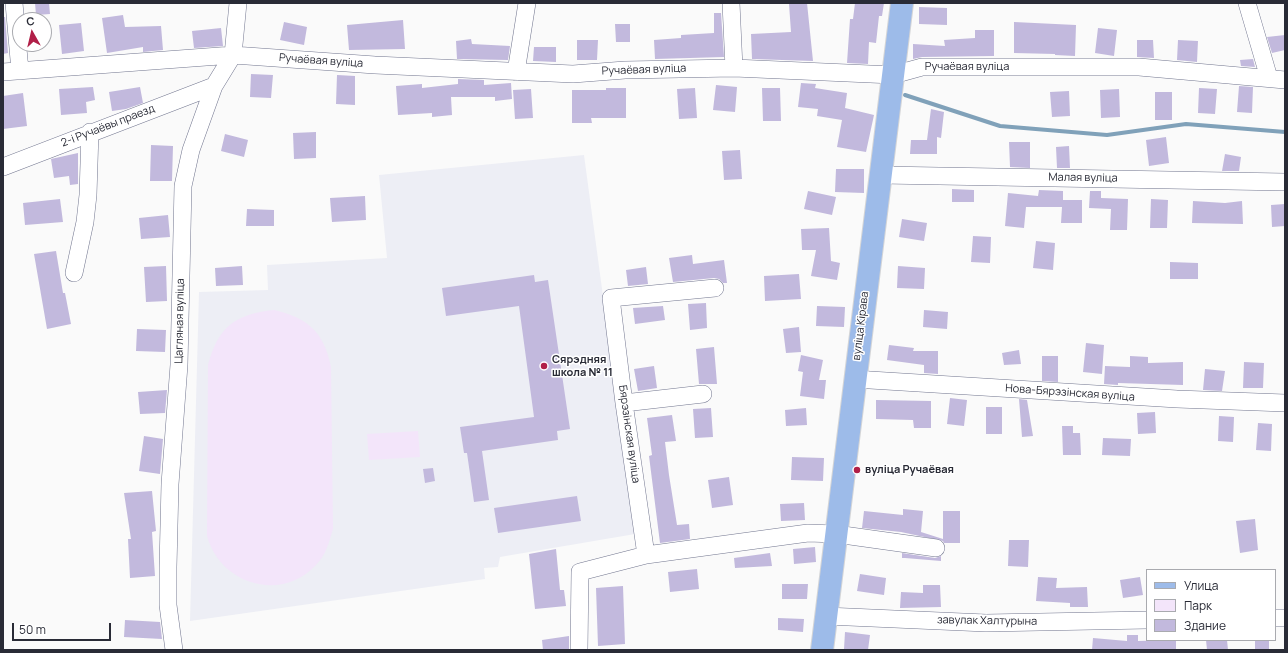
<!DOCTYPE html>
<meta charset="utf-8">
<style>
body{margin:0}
#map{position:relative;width:1288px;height:653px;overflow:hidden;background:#fafafa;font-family:Manrope,sans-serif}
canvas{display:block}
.frame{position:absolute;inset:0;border:4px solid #292b36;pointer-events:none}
.legend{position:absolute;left:1146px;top:569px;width:130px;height:72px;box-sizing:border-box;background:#fff;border:1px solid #a9aaaf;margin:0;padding:5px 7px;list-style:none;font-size:12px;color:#292b36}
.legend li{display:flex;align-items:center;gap:8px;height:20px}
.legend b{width:20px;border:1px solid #a9aaaf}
.north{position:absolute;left:12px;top:12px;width:40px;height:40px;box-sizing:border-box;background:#fff;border:1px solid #a9aaaf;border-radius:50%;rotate:352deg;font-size:11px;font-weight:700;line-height:16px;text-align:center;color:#292b36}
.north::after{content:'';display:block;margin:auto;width:14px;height:18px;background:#b11f48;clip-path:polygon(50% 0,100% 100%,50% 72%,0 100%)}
.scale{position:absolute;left:12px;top:623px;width:99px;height:18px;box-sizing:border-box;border:2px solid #292b36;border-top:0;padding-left:5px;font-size:12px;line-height:14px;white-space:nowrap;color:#292b36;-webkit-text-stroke:3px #fff;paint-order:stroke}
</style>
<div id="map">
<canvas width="1288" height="653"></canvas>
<div class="frame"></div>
<ul class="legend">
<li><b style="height:5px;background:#9dbbe9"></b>Улица</li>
<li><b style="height:11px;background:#f3e5fa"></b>Парк</li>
<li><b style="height:11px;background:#c2b9dd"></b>Здание</li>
</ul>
<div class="north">С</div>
<div class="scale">50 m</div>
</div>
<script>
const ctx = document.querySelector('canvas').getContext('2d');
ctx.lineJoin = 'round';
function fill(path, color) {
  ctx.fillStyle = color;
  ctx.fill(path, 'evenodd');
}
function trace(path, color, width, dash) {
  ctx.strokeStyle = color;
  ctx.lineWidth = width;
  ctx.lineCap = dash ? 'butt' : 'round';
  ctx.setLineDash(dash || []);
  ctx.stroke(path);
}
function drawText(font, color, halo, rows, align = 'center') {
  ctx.font = font + ' Manrope,sans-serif';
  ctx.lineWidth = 3;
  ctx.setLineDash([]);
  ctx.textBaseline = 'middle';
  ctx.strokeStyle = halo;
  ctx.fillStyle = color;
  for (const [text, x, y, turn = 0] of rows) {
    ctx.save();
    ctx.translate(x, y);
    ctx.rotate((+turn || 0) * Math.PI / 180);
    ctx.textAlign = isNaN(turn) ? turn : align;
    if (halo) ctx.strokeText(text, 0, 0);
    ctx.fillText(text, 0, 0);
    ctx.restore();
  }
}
fill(new Path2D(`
 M584 155 635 534 500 557 498 567 484 568 485 579 190 621 199 292 268 290 267 265 387 258 379 175Z`), '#edeef5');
fill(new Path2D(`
 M274 310C308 318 324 332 331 367L333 529C329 542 326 555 316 565 281 603 220 584 207 536L208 365C218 327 235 314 274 310Z
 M418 431 420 457 369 460 367 434Z`), '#f3e5fa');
trace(new Path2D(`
 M905 95 1000 126 1107 135 1186 124 1285 132`), '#80a1b9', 4);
fill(new Path2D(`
 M35 3H49L50 14 36 15Z
 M807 3 813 61 752 59 751 34 791 32 789 4Z
 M855 3H884L882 16H879L876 43 869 42 868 64 847 63 850 19H853Z
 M919 7 947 8V25L919 24Z
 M714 13H721L724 57 655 59 654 40 681 38V35L714 33Z
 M123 15 125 27 161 26 163 50 143 52V47L107 53 102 18Z
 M3 17H5L8 53 3 54Z
 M403 20 405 49 349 50 347 25Z
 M284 22 307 27 304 45 280 40Z
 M1014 22 1076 25 1075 56 1055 55V54L1014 53Z
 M81 23 84 51 62 54 59 25Z
 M615 24H630V42H616Z
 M221 28 223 46 194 48 192 31Z
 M1098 28 1117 30 1114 56 1095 53Z
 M975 30H994V56L922 57 913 59V44L945 46 944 40 975 38Z
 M1285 35V50L1272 53 1267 37Z
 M471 39 472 44 510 46 508 60 457 59 456 41Z
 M577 40H598L597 60H577Z
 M1137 40H1153L1154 58 1137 57Z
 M1178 40 1198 41 1197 62 1177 60Z
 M534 47H556V62L533 61Z
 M1253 59 1255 67 1241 66 1240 60Z
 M251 74 273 75 271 98 250 97Z
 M337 75 355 76V105L336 104Z
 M458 79 484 80V85L511 83 512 99 495 101V97H451L452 115 432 117V113L398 115 396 86 422 84V88L458 84Z
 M801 83 816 84 815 88 847 93 845 108 874 115 866 152 837 147 842 120 817 116 818 109 798 107Z
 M716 85 737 87 735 112 713 110Z
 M1239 86 1253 87 1252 113 1237 112Z
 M93 87 95 100 86 102 87 113 61 115 59 89Z
 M140 87 143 103 126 109 112 111 109 92Z
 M606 88H626V118H591L592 123H572V90H606Z
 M695 88 697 118 679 119 677 89Z
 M762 88H780L781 121H763Z
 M1199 88 1217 89 1215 114 1198 113Z
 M531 89 533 118 515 119 513 90Z
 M1119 89 1120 117 1101 118 1100 90Z
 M1069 91 1070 116 1052 117 1050 92Z
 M1155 92H1172V120H1155Z
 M23 93 27 126 3 129V96Z
 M931 109 944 112 941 138 937 137V154H910L911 140H927Z
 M316 132V158L294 159 293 133Z
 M225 134 248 140 244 157 221 151Z
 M1166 137 1169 163 1149 166 1146 140Z
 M1009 142H1030V168L1010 167Z
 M151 145 173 146 172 181H150Z
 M1069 146 1070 168H1057L1056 147Z
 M740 150 742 179 724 180 722 151Z
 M78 153V184L70 185 69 176 54 178 51 159Z
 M1225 154 1241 157 1239 171H1222Z
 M836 169H864V193L835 192Z
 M952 189 974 190V202H952Z
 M1039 190 1063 191V200H1082V223H1061L1062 207H1026L1024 228 1005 226 1008 193 1038 196Z
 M808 191 836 197 832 215 804 209Z
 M1090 191H1101V198L1128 199 1127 230H1110L1111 209 1089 208Z
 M365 196 366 220 332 222 330 198Z
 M60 199 63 222 25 225 23 203Z
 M1151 199 1168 200 1167 228H1150Z
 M1193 201 1225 203 1242 201 1243 224 1192 223Z
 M1285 204V226L1272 227 1271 205Z
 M247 209 274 210V226H246Z
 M168 215 170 237 141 239 139 218Z
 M902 219 927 223 924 241 899 237Z
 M829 228 831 261 840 263 837 280 811 276 816 250H802L801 229Z
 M973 236 991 237 990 263 971 262Z
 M1036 241 1055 243 1053 270 1033 268Z
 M56 251 63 293H65L71 324 47 329 34 254Z
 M692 255 693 264 724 260 727 283H723L719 279 714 278 673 282 669 258Z
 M1170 262 1198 263V279H1170Z
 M166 266 167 301 146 302 144 267Z
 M242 266 243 285 216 286 215 268Z
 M898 266 925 268 924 289 897 288Z
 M646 267 648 284 628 286 626 270Z
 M799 274 801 299 765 301 764 276Z
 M534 275 535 282 548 280 570 429 557 431 558 440 482 451 489 500 474 502 467 453H464L460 427 534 417 519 306 446 316 442 288Z
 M706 303 707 328 690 330 688 304Z
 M663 306 665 320 635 324 633 308Z
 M817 306 845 307 844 327 816 326Z
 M924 310 948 312 947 329 923 327Z
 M799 327 801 352 786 353 783 329Z
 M137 329 166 330 165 352 136 351Z
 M1086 343 1104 345 1102 374 1083 372Z
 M889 345 914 348 913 351H938V374L924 373V365L887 360Z
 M714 347 717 384H699L696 349Z
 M1019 350 1021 364 1004 365 1002 353Z
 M801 355 823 360 819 380H826L824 399 800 396 803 372 798 371Z
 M1042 356H1058V382L1042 381Z
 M1130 356 1148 357V363L1183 362V385L1118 383V385L1104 384 1105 366 1130 367Z
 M1244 362 1264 363 1263 388H1243Z
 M654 366 657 388 638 391 634 369Z
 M1205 369 1225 371 1222 391 1203 390Z
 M167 390 165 413 140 414 138 392Z
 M950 398 967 400 964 426 947 424Z
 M1019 399 1027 400 1033 436 1022 437Z
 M876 400 931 401V428H914L913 420 876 419Z
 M986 407H1002V434H986Z
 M711 408 713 437 695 438 693 409Z
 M806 408 807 425 786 426 785 410Z
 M1155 412 1156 433 1138 434 1137 413Z
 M672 415 676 441 665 442 669 475 677 525 689 524 690 539 660 543 649 456 652 455 647 418Z
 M1219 416 1234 417 1233 442 1218 441Z
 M1258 423 1272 424 1271 451 1256 450Z
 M1062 426H1073V433H1080L1081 455H1063Z
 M144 436 163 439 160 474 139 471Z
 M1103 438 1131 439 1130 456 1102 455Z
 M792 457 824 458 823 481 791 480Z
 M433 468 435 481 425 483 423 469Z
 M729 477 733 505 712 508 708 480Z
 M152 491 156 531 152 532 155 576 130 578 128 539H131L124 493Z
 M577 496 581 521 498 533 494 508Z
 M804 503 805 520 781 521 780 504Z
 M903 509 923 511 921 532 943 539V541L901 532 862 528 864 511 903 515Z
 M943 511H960V543H944L943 541Z
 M1255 519 1258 550 1240 553 1236 521Z
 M1009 540H1029L1028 567 1008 566Z
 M815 547 816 562 794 564 793 549Z
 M556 549 560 590H564L566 606 535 609 529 554Z
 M770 553 772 566 735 568 734 558Z
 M902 553 935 558 941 556V561L905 558H902Z
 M697 569 699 589 670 592 668 572Z
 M860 574 886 578 884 595 857 591Z
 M1038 577 1057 578 1056 588 1087 587 1088 607H1070V603L1036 601Z
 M1140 577 1143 595 1123 598 1120 580Z
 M782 584H808L807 599H782Z
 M923 585H940L941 607 900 608 901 592 923 593Z
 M623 586 625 644 598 646 596 588Z
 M778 618 804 619 803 632 778 630Z
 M125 620 160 622 162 639 124 637Z
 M845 632 870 635 868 650 844 649Z
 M1127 635H1138V641L1176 640V650H1092L1093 638 1127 641Z
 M569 636V650H543L542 640Z
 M1206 640H1227L1228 650H1207Z
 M1255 640H1269V650H1255Z`), '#c2b9dd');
const minor = new Path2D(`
 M14 3 20 71
 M731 3 734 68
 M1247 3 1269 78
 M3 72 233 55 375 65 573 74 625 70 734 68 893 75 922 67H1139L1285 80
 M516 72 527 3
 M3 167 214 86
 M882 175 1285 182
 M74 273 85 222 88 195 90 132
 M854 379 1177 399 1285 403
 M624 403 703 394
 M646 555 624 403 611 298 715 288
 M826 616 986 623 1147 620
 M1275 618H1285
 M174 650 168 605V567L170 484 179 365 183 186 191 150 214 86 233 55 238 3
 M579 650 580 572 646 555 808 533 836 534 936 548`);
const major = new Path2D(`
 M822 650 902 3`);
trace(minor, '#72768f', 18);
trace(major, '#d4d5d7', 24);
trace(minor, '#fff', 17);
trace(major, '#9dbbe9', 22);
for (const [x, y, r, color] of [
 [544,366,4,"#b11f48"],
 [857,470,4,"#b11f48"]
]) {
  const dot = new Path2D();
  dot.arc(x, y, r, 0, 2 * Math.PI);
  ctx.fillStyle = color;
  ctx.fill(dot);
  trace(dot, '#fff', 1.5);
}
drawText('11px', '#292b36', '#fff', [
 ["Ручаёвая вуліца",321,61,4],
 ["Ручаёвая вуліца",967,67],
 ["Ручаёвая вуліца",644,70,-2],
 ["2-і Ручаёвы праезд",108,126,-21],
 ["Малая вуліца",1083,178,1],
 ["Цагляная вуліца",180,321,-89],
 ["вуліца Кірава",861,326,-83],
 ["Нова-Бярэзінская вуліца",1070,393,4],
 ["Бярэзінская вуліца",629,434,82],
 ["завулак Халтурына",987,621,1]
]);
drawText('bold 11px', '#292b36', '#fff', [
 ["Сярэдняя",552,360],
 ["школа № 11",552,373],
 ["вуліца Ручаёвая",865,470]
], 'left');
</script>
